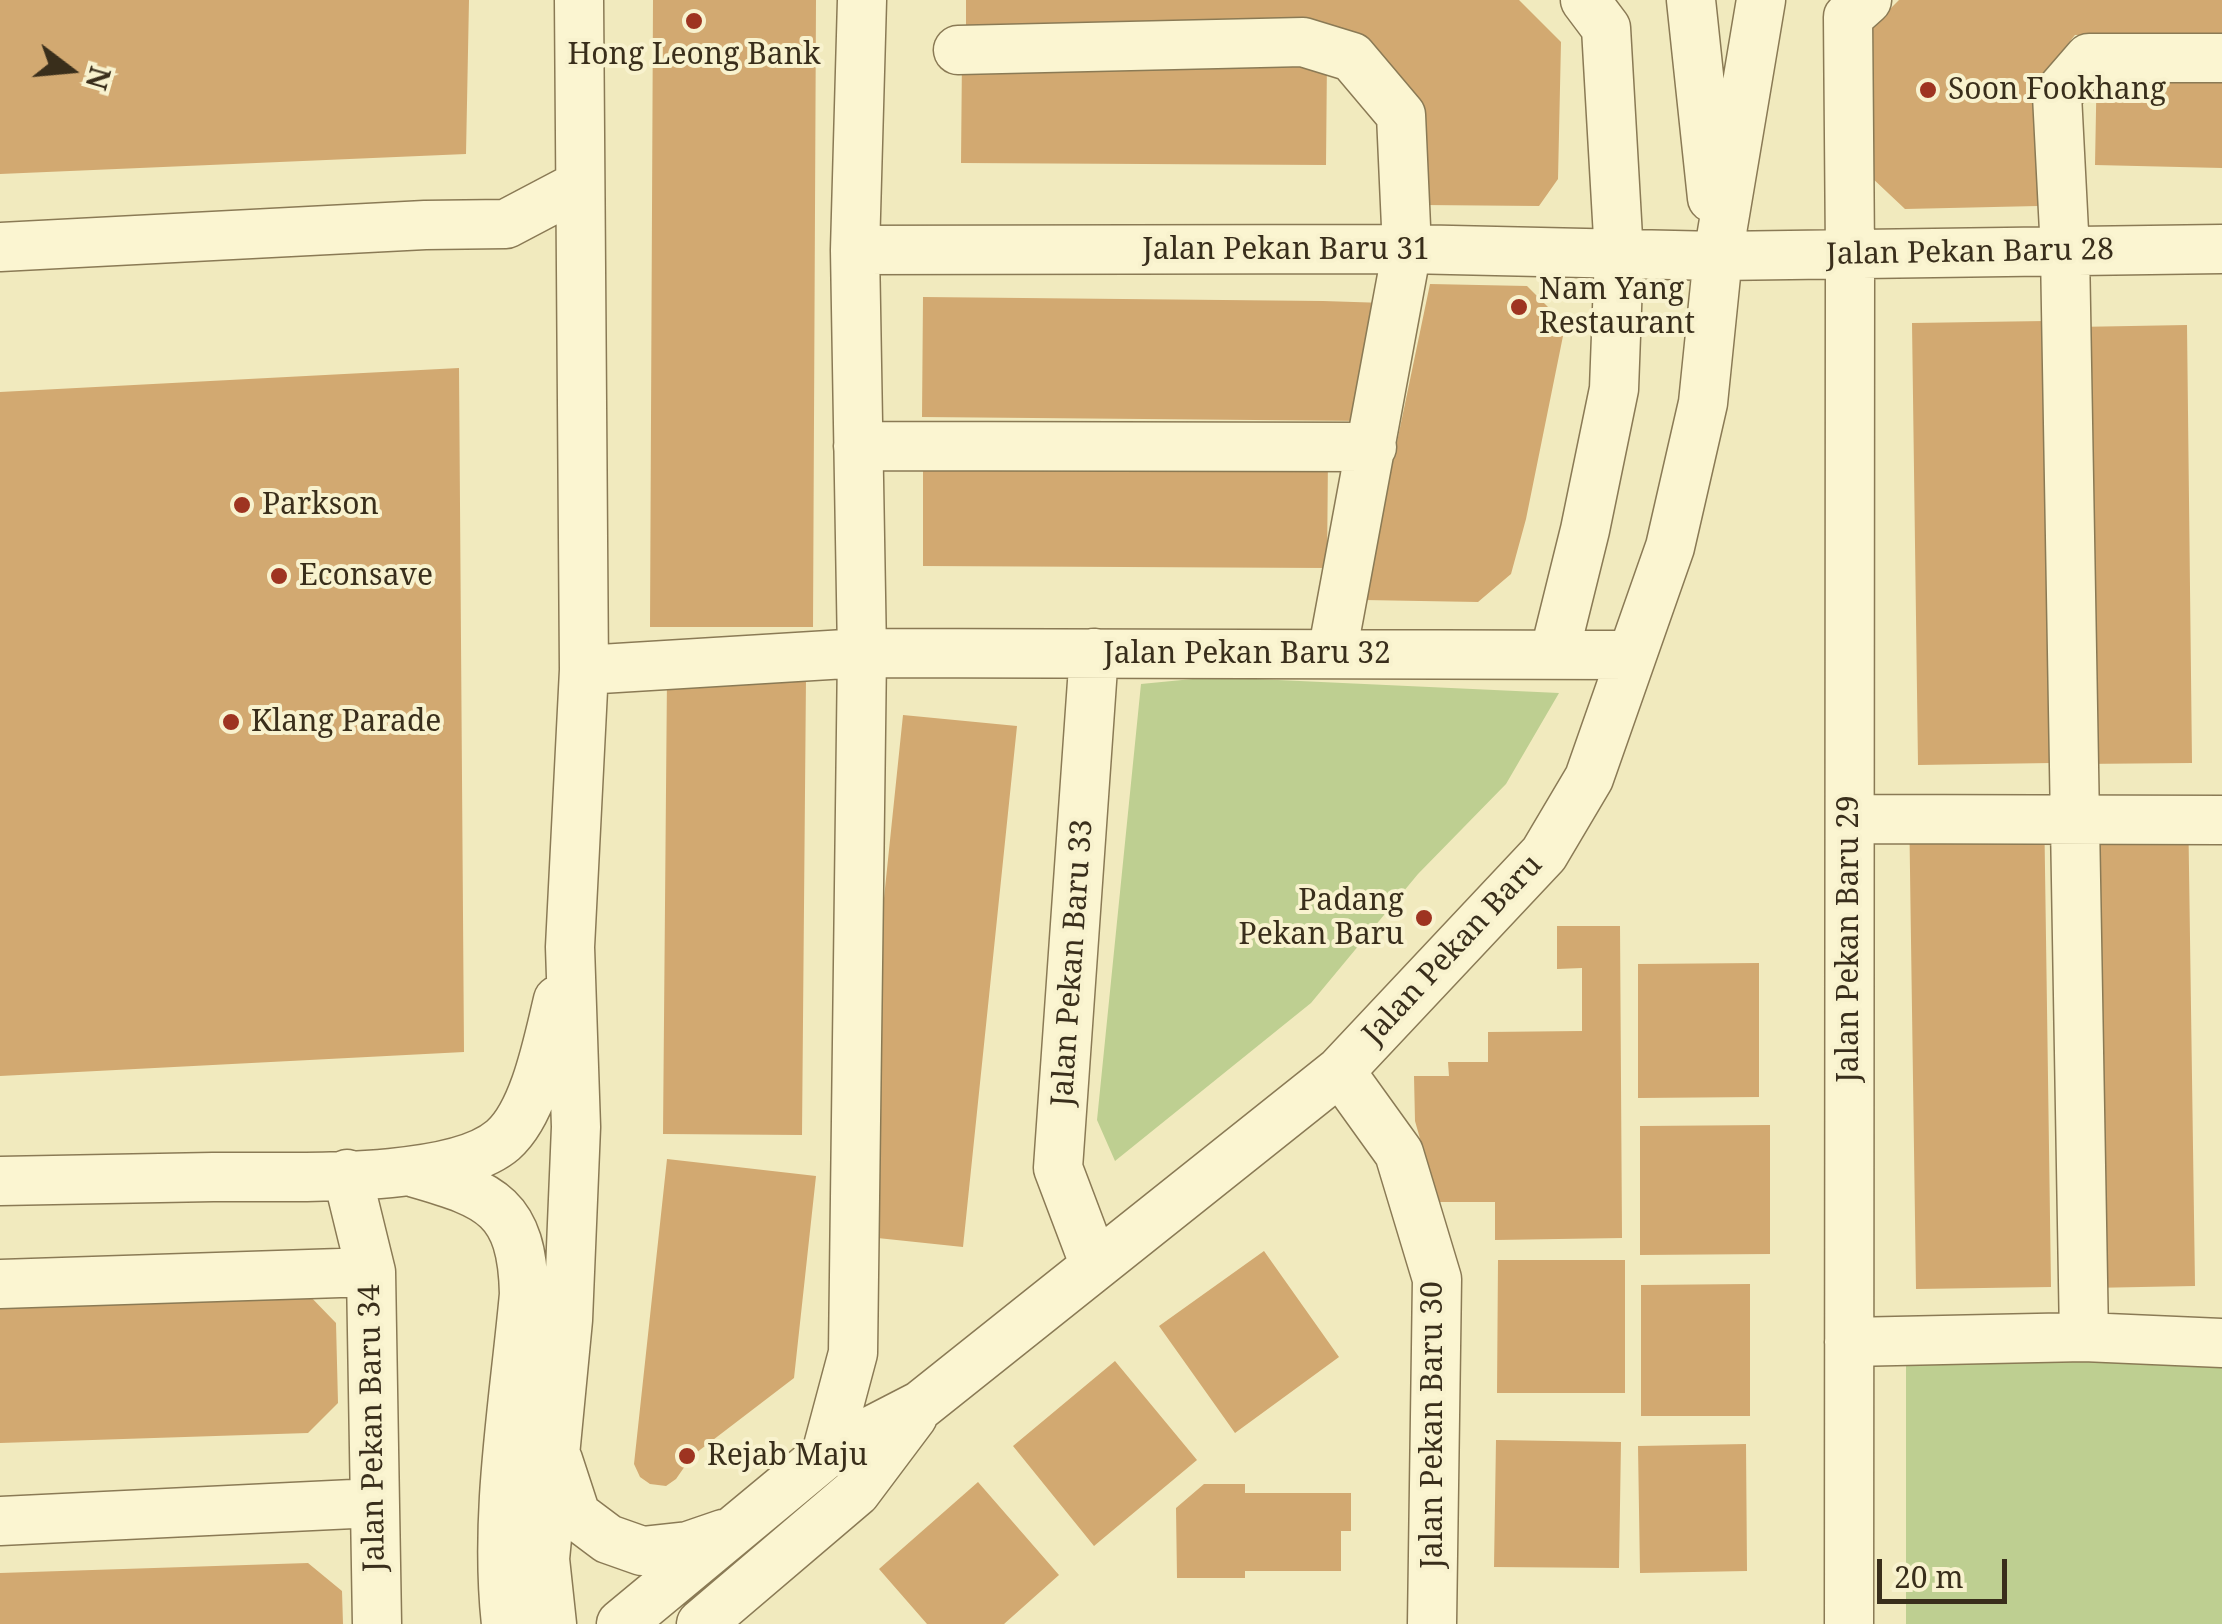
<!DOCTYPE html>
<style>
body{margin:0}
#map{position:relative;width:2222px;height:1624px;overflow:hidden;background:#f1eabe;font-family:"Noto Serif",serif}
canvas{display:block}
.north{position:absolute;left:20px;top:20px;width:100px;height:100px;-webkit-text-stroke:8px #f8f2ce;paint-order:stroke;rotate:106deg;font-size:28px;font-weight:700;line-height:40px;text-align:center;color:#392e1b}
.north::after{content:'';display:block;margin:auto;width:35px;height:45px;background:#392e1b;clip-path:polygon(50% 0,100% 100%,50% 72%,0 100%)}
.scale{position:absolute;left:1877px;top:1559px;width:130px;height:45px;box-sizing:border-box;border:5px solid #392e1b;border-top:0;padding-left:12px;font-size:30px;line-height:35px;white-space:nowrap;color:#392e1b;-webkit-text-stroke:8px #f8f2ce;paint-order:stroke}
</style>
<div id="map">
<canvas width="2222" height="1624"></canvas>
<div class="north">N</div>
<div class="scale">20 m</div>
</div>
<script>
const ctx = document.querySelector('canvas').getContext('2d');
ctx.lineJoin = 'round';
function fill(path, color) {
  ctx.fillStyle = color;
  ctx.fill(path, 'evenodd');
}
function trace(path, color, width, dash) {
  ctx.strokeStyle = color;
  ctx.lineWidth = width;
  ctx.lineCap = dash ? 'butt' : 'round';
  ctx.setLineDash(dash || []);
  ctx.stroke(path);
}
function drawText(font, color, halo, rows, align = 'center') {
  ctx.font = font + ' "Noto Serif",serif';
  ctx.lineWidth = 8;
  ctx.setLineDash([]);
  ctx.textBaseline = 'middle';
  ctx.strokeStyle = halo;
  ctx.fillStyle = color;
  for (const [text, x, y, turn = 0] of rows) {
    ctx.save();
    ctx.translate(x, y);
    ctx.rotate((+turn || 0) * Math.PI / 180);
    ctx.textAlign = isNaN(turn) ? turn : align;
    if (halo) ctx.strokeText(text, 0, 0);
    ctx.fillText(text, 0, 0);
    ctx.restore();
  }
}
fill(new Path2D(`
 M1213 677 1559 693 1506 784 1418 874 1311 1003 1115 1161 1097 1120 1141 684Z
 M2222 1357V1624H1906V1358Z`), '#becf91');
fill(new Path2D(`
 M0 0H469L466 154 0 174Z
 M653 0H816L813 627H650Z
 M966 0H1519L1561 42 1558 179 1539 206 1423 205 1368 53 966 29Z
 M1899 0H2222V37L2075 35 2053 62 2038 90V206L1905 209 1870 176 1873 26Z
 M962 56 1327 58 1326 165 961 163Z
 M2097 57 2222 59V168L2095 165Z
 M1430 284 1527 286 1560 319 1563 336 1526 519 1511 574 1478 602 1364 600Z
 M923 297 1323 301 1385 303 1366 421 922 417Z
 M2045 321 2051 763 1918 765 1912 323Z
 M2187 325 2192 763 2078 764 2075 327Z
 M459 368 464 1052 0 1076V392Z
 M923 453 1328 455 1327 568 923 566Z
 M667 676 806 677 802 1135 663 1134Z
 M903 715 1017 726 963 1247 849 1235Z
 M2044 799 2051 1287 1916 1289 1909 801Z
 M2188 799 2195 1286 2088 1288 2082 801Z
 M1557 926H1620L1622 1238 1495 1240V1202H1438L1415 1121 1414 1076H1449L1448 1062H1488V1032L1582 1031V968L1557 969Z
 M1759 963V1097L1638 1098V964Z
 M1770 1125V1254L1640 1255V1126Z
 M667 1159 816 1176 794 1378 692 1456 676 1479 666 1486 650 1484 640 1477 634 1464Z
 M1264 1251 1339 1357 1235 1433 1159 1326Z
 M1498 1260H1625V1393H1497Z
 M1750 1284V1416H1641V1285Z
 M305 1291 336 1323 338 1403 308 1433 0 1443V1301Z
 M1115 1361 1197 1460 1094 1546 1013 1446Z
 M1496 1440 1621 1442 1619 1568 1494 1567Z
 M1746 1444 1747 1571 1640 1573 1638 1446Z
 M978 1482 1059 1575 1004 1624H927L879 1569Z
 M1204 1484H1245V1493H1351V1531H1341V1571H1245V1578H1177L1176 1508Z
 M308 1563 342 1591 343 1624H0V1573Z`), '#d2a971');
const minor = new Path2D(`
 M1691 0 1712 198
 M958 50 1303 42 1352 57 1401 115 1407 249 1332 654
 M0 247 425 225 506 224 580 185
 M855 250 1407 249 1718 256 2222 249
 M858 446 1372 447
 M1094 653 1058 1168 1095 1266
 M1554 655 1585 530 1614 389 1619 255 1606 28 1585 0
 M584 670 862 653 1632 655
 M1850 819 2222 820
 M1340 1071 1399 1153 1437 1279 1432 1624
 M415 1173C492 1195 522 1207 524 1294 514 1403 494 1515 506 1624
 M347 1174 371 1272 377 1624
 M0 1181C71 1180 142 1178 213 1177 283 1176 451 1185 503 1140 535 1112 548 1041 558 1000
 M0 1284 371 1272
 M2084 1337 2065 251 2057 95 2089 58H2222
 M1849 1342 2084 1337 2222 1343
 M826 1454 853 1353 862 653 855 250 862 0
 M558 1460 576 1515 608 1539 642 1551 688 1546 723 1534
 M0 1521 374 1503
 M552 1624 545 1559 568 1320 576 1127 570 947 584 670 579 0
 M621 1624 826 1454 921 1405 1340 1071 1544 854 1589 778 1670 547 1703 403 1718 256 1761 0
 M701 1624 856 1492 913 1416
 M1849 1624 1850 254 1848 17 1867 0`);
trace(minor, '#8a7a55', 51);
trace(minor, '#fbf5d1', 48);
for (const [x, y, r, color] of [
 [694,21,10,"#9e3421"],
 [1928,90,10,"#9e3421"],
 [1519,307,10,"#9e3421"],
 [242,505,10,"#9e3421"],
 [279,576,10,"#9e3421"],
 [231,722,10,"#9e3421"],
 [1424,918,10,"#9e3421"],
 [687,1456,10,"#9e3421"]
]) {
  const dot = new Path2D();
  dot.arc(x, y, r, 0, 2 * Math.PI);
  ctx.fillStyle = color;
  ctx.fill(dot);
  trace(dot, '#f8f2ce', 4);
}
drawText('30px', '#392e1b', '#f8f2ce', [
 ["Hong Leong Bank",694,55,"center"],
 ["Soon Fookhang",1948,90],
 ["Nam Yang",1539,290],
 ["Restaurant",1539,324],
 ["Parkson",262,505],
 ["Econsave",299,576],
 ["Klang Parade",251,722],
 ["Padang",1404,901,"right"],
 ["Pekan Baru",1404,935,"right"],
 ["Rejab Maju",707,1456]
], 'left');
drawText('30px', '#392e1b', '#f8f2ce', [
 ["Jalan Pekan Baru 31",1286,250],
 ["Jalan Pekan Baru 28",1970,253,-1],
 ["Jalan Pekan Baru 32",1247,654],
 ["Jalan Pekan Baru 29",1849,939,-90],
 ["Jalan Pekan Baru",1453,950,-47],
 ["Jalan Pekan Baru 33",1073,963,-86],
 ["Jalan Pekan Baru 30",1433,1425,-90],
 ["Jalan Pekan Baru 34",373,1428,-91]
]);
</script>
